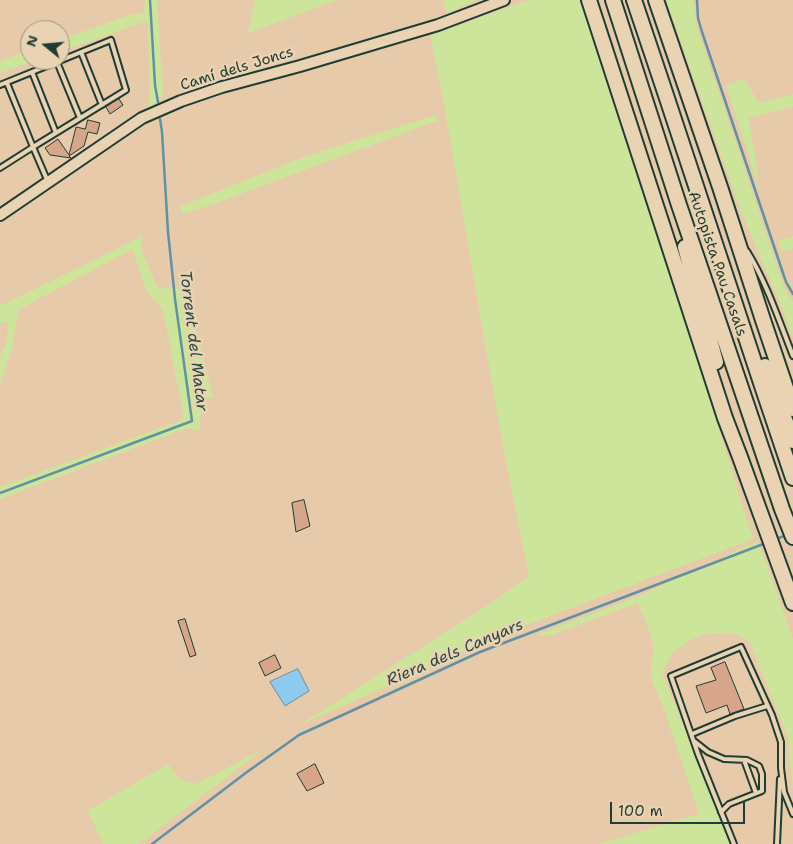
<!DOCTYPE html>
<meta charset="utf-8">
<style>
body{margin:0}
#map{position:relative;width:793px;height:844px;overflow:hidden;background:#e6caaa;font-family:"Shantell Sans",sans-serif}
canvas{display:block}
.north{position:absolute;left:20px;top:20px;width:50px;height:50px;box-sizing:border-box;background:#ead3b2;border:1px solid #999780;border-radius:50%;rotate:287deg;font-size:14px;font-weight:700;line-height:20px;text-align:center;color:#1f3d34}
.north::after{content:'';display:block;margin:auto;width:18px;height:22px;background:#1f3d34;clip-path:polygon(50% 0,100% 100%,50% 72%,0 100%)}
.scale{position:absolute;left:610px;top:802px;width:135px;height:22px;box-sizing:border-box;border:2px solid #1f3d34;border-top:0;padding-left:6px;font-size:15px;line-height:18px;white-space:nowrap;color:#1f3d34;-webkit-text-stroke:4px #ead3b2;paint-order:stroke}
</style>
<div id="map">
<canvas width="793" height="844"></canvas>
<div class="north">N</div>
<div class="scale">100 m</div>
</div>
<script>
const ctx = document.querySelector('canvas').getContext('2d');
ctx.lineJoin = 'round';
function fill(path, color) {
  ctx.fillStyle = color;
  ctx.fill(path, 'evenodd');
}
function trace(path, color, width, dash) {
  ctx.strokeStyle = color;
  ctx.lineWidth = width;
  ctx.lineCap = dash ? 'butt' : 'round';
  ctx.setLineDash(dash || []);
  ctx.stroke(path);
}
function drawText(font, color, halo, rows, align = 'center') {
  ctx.font = font + ' "Shantell Sans",sans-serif';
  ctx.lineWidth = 5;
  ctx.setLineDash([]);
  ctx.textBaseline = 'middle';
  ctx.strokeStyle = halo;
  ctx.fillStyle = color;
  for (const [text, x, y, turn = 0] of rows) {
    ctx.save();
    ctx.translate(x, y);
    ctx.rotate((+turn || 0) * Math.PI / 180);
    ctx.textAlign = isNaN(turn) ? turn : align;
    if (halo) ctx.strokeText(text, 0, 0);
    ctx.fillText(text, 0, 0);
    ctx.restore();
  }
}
fill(new Path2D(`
 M145 0H157L163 95 150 108 148 23 144 22 60 52V40L130 15 144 13Z
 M255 0H337L248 33Z
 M443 0H477L462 6 447 14Z
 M529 0H580L639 183 683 314 753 539 508 632 298 726 493 602 529 576 501 436 442 93 430 36Z
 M666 0H693L697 27 785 289 793 302V337L779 301 740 208Z
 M30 50V60H37L0 73V61Z
 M744 79 759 103 793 94V107L749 118 757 168V182L726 85Z
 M435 115 439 120 211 205 182 214 181 206 304 157Z
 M143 236 141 250 158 288 190 289 192 297 191 309 213 397 203 399 199 431 187 428 0 499V487L184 419 163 309 146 291 133 249 18 310 12 347 0 384V357L7 340 8 321 0 324V306Z
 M793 236V248L782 252 778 241Z
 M758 541 793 639V790L788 737 750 642 737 634 708 633 690 640 673 653 662 672 730 844H599L699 814 662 704 652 681 651 668 654 650 649 630 638 603 552 635H536L634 598Z
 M264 749 139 844H103L88 811 168 764 180 780 196 784Z`), '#cde59b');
const water = new Path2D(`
 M298 669 309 691 285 706 270 682Z`);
fill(water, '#8ec9ee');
trace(water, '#6291a4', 1);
trace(new Path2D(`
 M150 0 155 85 158 102
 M697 0 698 18 702 32 786 282 793 294
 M0 493 192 421 175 299 168 232 162 132 160 119
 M776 539 787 535
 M152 844 247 772 299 735 480 652 766 543`), '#6291a4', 2.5);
const building = new Path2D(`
 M119 99 123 105 110 114 106 107Z
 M88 120 100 123 97 134 88 132 84 146 69 156 71 158 50 155 45 148 58 139 69 155 76 127 85 129Z
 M304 500 310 526 296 532 292 503Z
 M185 619 196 655 190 657 178 621Z
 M275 655 281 668 265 676 259 663Z
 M725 662 744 709 730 714 727 705 706 713 696 686 716 680 711 668Z
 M315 764 324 783 307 791 297 774Z`);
fill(building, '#d7a58a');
trace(building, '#1f3d34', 1);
const lane = new Path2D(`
 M81 52 102 105
 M57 62 80 118
 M32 72 56 133
 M0 85 111 40 126 90 33 147 48 182
 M0 168 33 147 7 83
 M747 251C767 283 779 321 793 356
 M692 734 735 716 767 706
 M694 741 708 752 724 759 747 760 759 766 762 774V791L729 804 721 812
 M744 760 756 793
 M734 844 698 754 671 676 741 647 772 715 781 742V768L784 792 793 814
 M777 844 780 779`);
const secondary = new Path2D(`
 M0 215 142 118 181 101 222 87 300 66 438 25 504 0`);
const highway = new Path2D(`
 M589 0 725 418 740 457 793 603
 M613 0 679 205 782 509 793 537
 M634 0C688 159 739 319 793 478
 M656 0 720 187 763 320 793 409
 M685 247 716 362
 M765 366 793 441`);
trace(lane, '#1f3d34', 8);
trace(secondary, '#1f3d34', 14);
trace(highway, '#1f3d34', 18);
trace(lane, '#ead3b2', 4);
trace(secondary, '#ead3b2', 10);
trace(highway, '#ead3b2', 14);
drawText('15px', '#1f3d34', '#ead3b2', [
 ["Camí dels Joncs",237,69,-17],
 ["Autopista Pau Casals",717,264,71]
]);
drawText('italic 16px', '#2a4b47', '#ead3b2', [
 ["Torrent del Matar",193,341,83],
 ["Riera dels Canyars",455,653,-23]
]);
</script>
